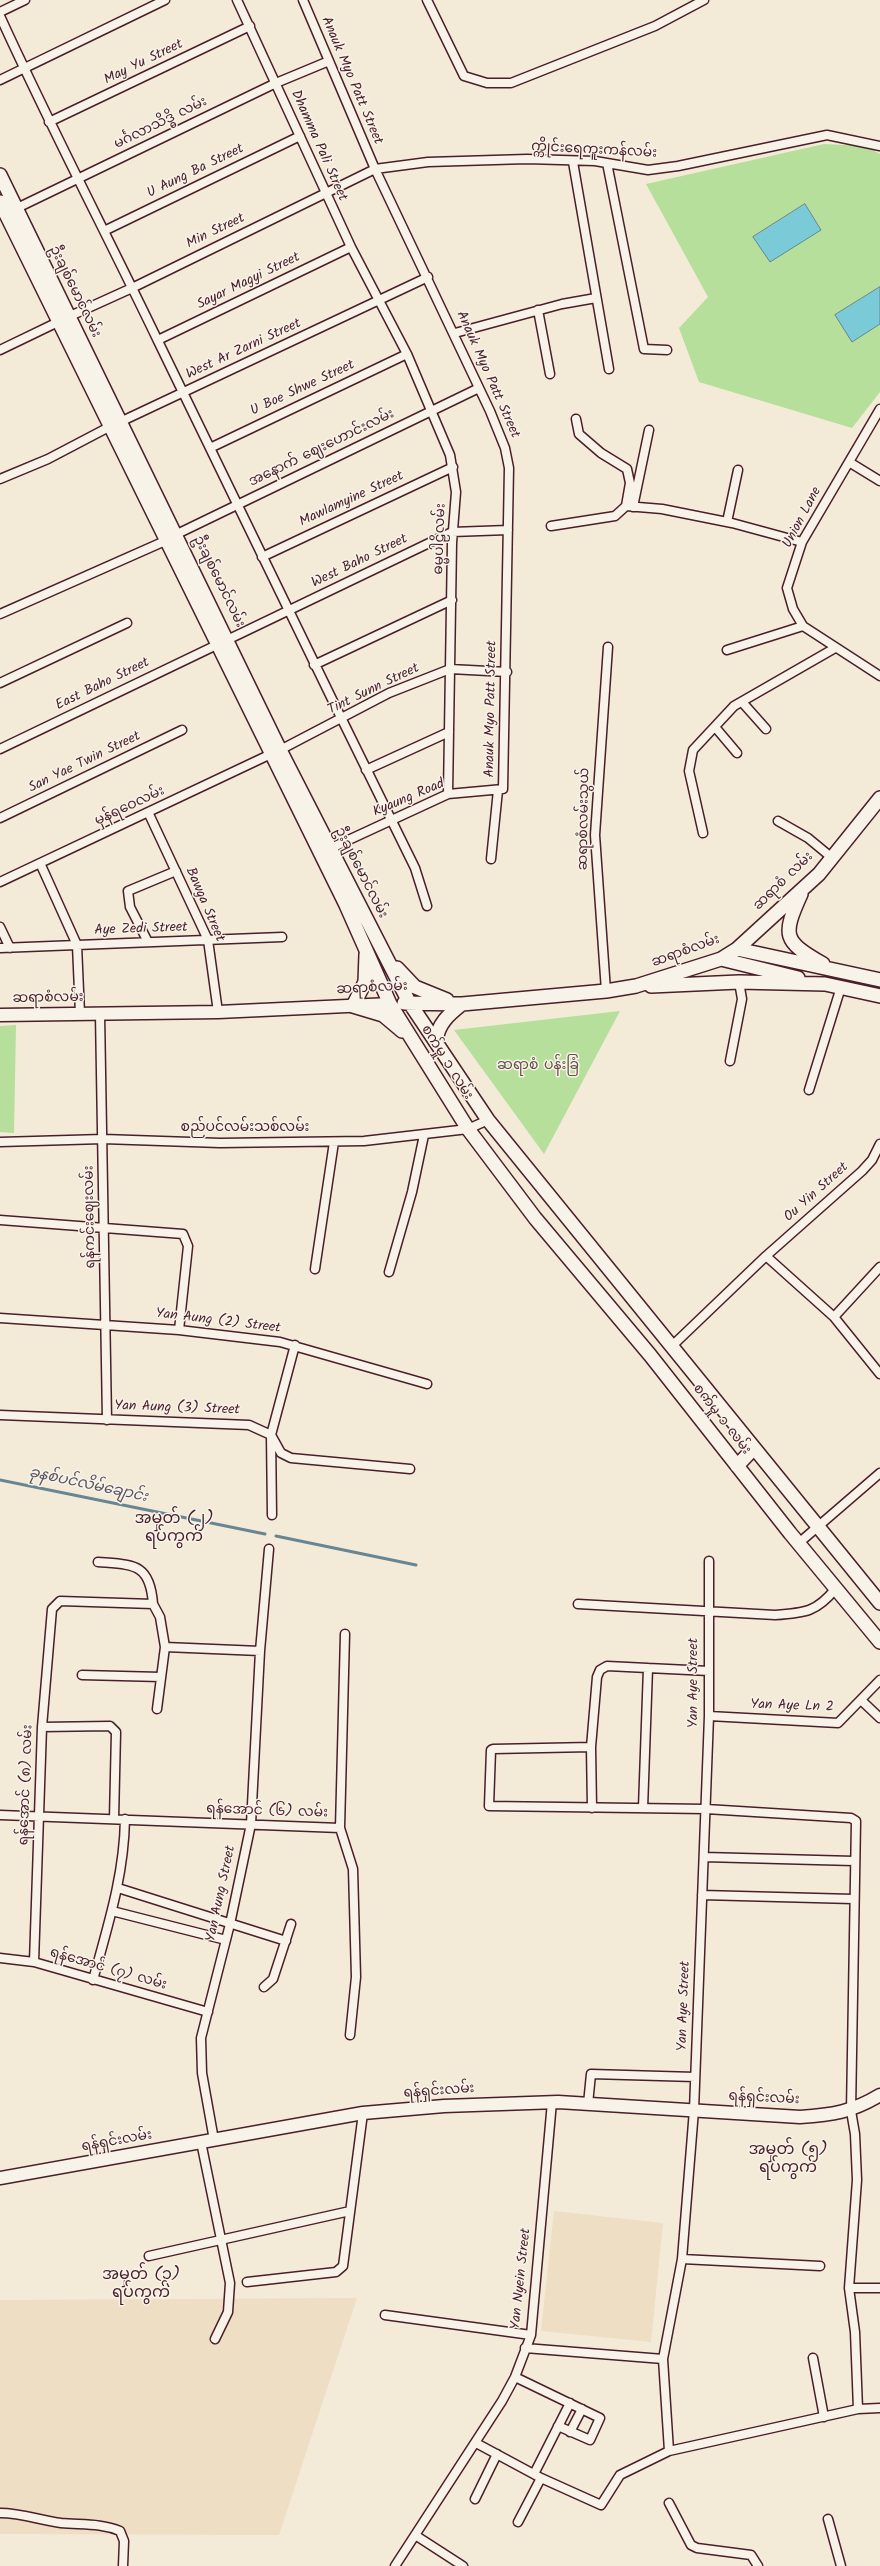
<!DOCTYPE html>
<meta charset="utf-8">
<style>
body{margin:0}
canvas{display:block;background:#f3ead8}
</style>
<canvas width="880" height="2566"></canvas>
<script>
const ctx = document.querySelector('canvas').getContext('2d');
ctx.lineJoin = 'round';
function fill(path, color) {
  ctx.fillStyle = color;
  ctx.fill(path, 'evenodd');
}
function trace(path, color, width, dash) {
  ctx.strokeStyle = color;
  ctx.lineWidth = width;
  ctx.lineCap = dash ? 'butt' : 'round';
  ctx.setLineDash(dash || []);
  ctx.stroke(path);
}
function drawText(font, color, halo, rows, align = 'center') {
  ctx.font = font + ' Kalam,"Noto Sans Myanmar",sans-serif';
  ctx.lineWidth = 3;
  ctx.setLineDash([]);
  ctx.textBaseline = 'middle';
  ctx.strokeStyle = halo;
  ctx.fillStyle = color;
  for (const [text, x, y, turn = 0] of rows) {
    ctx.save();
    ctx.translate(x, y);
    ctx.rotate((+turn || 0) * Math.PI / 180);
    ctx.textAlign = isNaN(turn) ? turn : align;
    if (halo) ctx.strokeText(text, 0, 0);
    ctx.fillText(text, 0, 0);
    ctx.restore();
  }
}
fill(new Path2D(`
 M554 2211 663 2223 651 2342 541 2331Z
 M357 2298 279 2535 0 2534V2300Z`), '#eedfc4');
fill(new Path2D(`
 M824 144 865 146 880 154V392L852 428 699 382 679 328 708 297 646 184Z
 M620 1011 544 1154 454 1030Z
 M16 1025 14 1133 0 1132V1026Z`), '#b6df9c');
const water = new Path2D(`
 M805 204 821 230 770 262 753 237Z
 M880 287V324L852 342 835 315Z`);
fill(water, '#7bcad7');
trace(water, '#678692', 1);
trace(new Path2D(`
 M0 1480 265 1534
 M276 1536 416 1565`), '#678692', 3);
const street = new Path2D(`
 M237 0 351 247 407 354 450 455 456 492 452 543 448 794
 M303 0 375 169 490 411 505 448 509 468 503 789 448 794 329 849
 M427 0 464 76 487 83H511L655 26 704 0
 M0 12 25 0
 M0 16C50 126 106 233 158 341 244 517 328 693 415 868L427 906
 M0 80 165 0
 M49 122 250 26
 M573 162 609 369
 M607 163 644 349 667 350
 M13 210 276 83 329 61
 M104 231 300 136
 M538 310 550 374
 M68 317 132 288 375 169 428 162 527 159 595 161 648 170 678 166 827 135 880 146
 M455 333 562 304 596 298
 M158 340 351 247
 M0 350 58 322
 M880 409 802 542 787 588 793 609 803 626 880 676
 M576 419 579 434 601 453 627 469 630 483 626 506
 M120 422 428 277
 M210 448 407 354
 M849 462 880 481
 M0 479 48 459 109 427
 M633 507 649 430
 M727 522 738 470
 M551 526 615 516 626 506 662 509 732 523 802 542
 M177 534 479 388
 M262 557 453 467
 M0 614 165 541
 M727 650 803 626
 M314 665 452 600
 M0 683 127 623
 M742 702 766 729
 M715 727 737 753
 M0 749 452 532 508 530
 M280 750 389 693 450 669 507 672
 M366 770 449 732
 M148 812 208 940 218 1012
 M0 818 182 730
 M778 821 808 838 831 857
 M703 833 689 771 693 750 734 706 835 648
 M491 859 498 790
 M40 863 77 945 80 1014
 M0 882 271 754
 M0 927 10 948
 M148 942 130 907 128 891 176 871
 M0 948 282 937
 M606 991 595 835 608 647
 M100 1014 107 1420
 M730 1061 742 999 739 982
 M809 1090 841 987
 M0 1142 103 1139 220 1143 364 1141 468 1129 488 1120
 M0 1220 183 1234 188 1246 179 1330
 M766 1256 834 1317 880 1374
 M315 1269 334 1142
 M389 1272 412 1192 424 1135
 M834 1317 880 1267
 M0 1318 179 1330 280 1342 427 1384
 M672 1346 766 1256 862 1171 872 1160 880 1144
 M0 1415 249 1425 271 1435 281 1453 291 1458 410 1469
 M272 1515 271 1435 295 1345
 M800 1542 880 1473
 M98 1562C134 1565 150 1563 153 1604
 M578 1604 775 1615C805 1613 817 1612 836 1588
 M345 1634 340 1828 353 1869 356 1977 350 2035
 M82 1675 161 1677
 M862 1701 880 1718
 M157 1709 165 1647
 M709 1716 838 1723 880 1680
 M42 1727 110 1726 116 1732 114 1819
 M591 1747 493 1749 491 1750 489 1806 706 1809 851 1818 856 1821 851 2111 855 2134 857 2180 849 2288 855 2332 858 2409
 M592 1808 591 1747 597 1677 600 1670 607 1666 709 1671
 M643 1808 648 1668
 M0 1815 340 1828
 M704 1857 854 1861
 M118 1888 286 1941
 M702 1895 853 1899
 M112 1911 226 1940
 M0 1958 34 1962 208 2012
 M34 1962 42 1727 52 1609 60 1601 153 1604 160 1617 165 1647 260 1651
 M93 1980C108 1925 124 1876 125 1819
 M264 1987 273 1979 291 1924
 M588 2104 591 2074 695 2077
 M214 2140 202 2073 201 2038 230 1924 251 1824 260 1651 269 1549
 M201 2142 230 2283 228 2312 215 2339
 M149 2256 350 2211
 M682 2259 820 2266
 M247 2282 336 2272 343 2266 363 2113
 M849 2288H880
 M385 2315 531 2335
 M525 2348 663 2359
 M813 2358 824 2417
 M515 2377 600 2418 590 2440 558 2426
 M570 2432 582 2409
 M476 2443 541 2478 518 2522
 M669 2451 663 2359 682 2259 694 2110 709 1716V1561
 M534 2474 570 2403
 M541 2478 601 2505 620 2475 669 2451 858 2409 880 2408
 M475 2499 497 2454
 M669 2503 691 2545 697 2548 751 2555 758 2566
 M0 2513C21 2513 40 2520 61 2523 81 2525 101 2523 120 2531L124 2541 123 2566
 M828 2519 841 2566
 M415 2535 463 2566
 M395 2566 502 2401 515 2377 531 2335 552 2102`);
const secondary = new Path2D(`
 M0 1015 218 1012 390 1004
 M0 2178 363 2113 444 2106 558 2102 800 2117C832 2115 852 2112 880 2095`);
const primary = new Path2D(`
 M0 175 280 750 409 1002 488 1120 880 1603
 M0 202 346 905 390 1004 468 1129 535 1218 650 1355 790 1533 880 1642
 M801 894C782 936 783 941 823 964
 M737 949 880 980
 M366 954 365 982 353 1006 383 1015 402 1031
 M721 959 798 978
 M397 968 415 987 447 1000
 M651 986 739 982 825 984 880 996
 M404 1003 462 1004 606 991 636 986 721 959 737 949 819 874 880 798
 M436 1041C438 1024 448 1015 462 1004
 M737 1466 754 1448`);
trace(street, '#4a1f2b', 11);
trace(secondary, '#4a1f2b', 15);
trace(primary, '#4a1f2b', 16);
trace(street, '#f7f3e8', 8);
trace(secondary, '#f7f3e8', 12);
trace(primary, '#f7f3e8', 13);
drawText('14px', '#4a1f2b', '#f7f3e8', [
 ["May Yu Street",144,63,-26],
 ["Anauk Myo Patt Street",351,81,67],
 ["မင်္ဂလာသိဒ္ဓိ လမ်း",161,124,-26],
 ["Dhamma Pali Street",318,146,66],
 ["က္ကိုင်းရေကူးကန်လမ်း",594,151,3],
 ["U Aung Ba Street",196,172,-26],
 ["Min Street",216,232,-26],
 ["Sayar Magyi Street",249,282,-26],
 ["ဦးချစ်မောင်လမ်း",74,292,64],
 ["West Ar Zarni Street",244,350,-25],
 ["Anauk Myo Patt Street",487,375,66],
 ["U Boe Shwe Street",303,389,-25],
 ["အနောက် ဈေးဟောင်းလမ်း",322,449,-26],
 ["Mawlamyine Street",352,500,-25],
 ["Union Lane",803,518,-62],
 ["ဓမ္မပါဠိလမ်း",441,539,-88],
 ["West Baho Street",360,562,-26],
 ["ဦးချစ်မောင်လမ်း",218,582,64],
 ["East Baho Street",103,685,-26],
 ["Tint Sunn Street",374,690,-26],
 ["Anauk Myo Patt Street",492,709,-89],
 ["San Yae Twin Street",85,763,-26],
 ["Kyaung Road",409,799,-23],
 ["မှန်ရဝေလမ်း",130,807,-25],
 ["ဆရာစံလမ်းသွယ်",585,819,-89],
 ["ဦးချစ်မောင်လမ်း",360,873,63],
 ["ဆရာစံ လမ်း",784,882,-44],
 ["Bawga Street",204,905,67],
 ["Aye Zedi Street",141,930,-2],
 ["ဆရာစံလမ်း",686,952,-20],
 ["ဆရာစံလမ်း",372,989,-3],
 ["ဆရာစံလမ်း",48,999,-1],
 ["စက်မှု ၁ လမ်း",446,1063,58],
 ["စည်ပင်လမ်းသစ်လမ်း",245,1129],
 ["Ou Yin Street",817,1193,-42],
 ["ရန်ကင်းဈေးလမ်း",91,1217,-91],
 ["Yan Aung (2) Street",218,1322,7],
 ["Yan Aung (3) Street",177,1409,2],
 ["စက်မှု ၁ လမ်း",721,1420,52],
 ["Yan Aye Street",695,1683,-90],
 ["Yan Aye Ln 2",792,1707,2],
 ["ရန်အောင် (၈) လမ်း",27,1785,-88],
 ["ရန်အောင် (၆) လမ်း",267,1812,2],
 ["Yan Aung Street",222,1894,-78],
 ["ရန်အောင် (၇) လမ်း",108,1970,16],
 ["Yan Aye Street",685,2006,-88],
 ["ရန်ရှင်းလမ်း",439,2092,-4],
 ["ရန်ရှင်းလမ်း",764,2099,3],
 ["ရန်ရှင်းလမ်း",117,2142,-10],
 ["Yan Nyein Street",522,2279,-84]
]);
drawText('14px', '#654f47', '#f7f3e8', [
 ["ဆရာစံ ပန်းခြံ",538,1067]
]);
drawText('italic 15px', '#59525f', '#f7f3e8', [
 ["ခုနစ်ပင်လိမ်ချောင်း",88,1486,12]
]);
drawText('16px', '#4a1f2b', '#f7f3e8', [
 ["အမှတ် (၂)",174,1520],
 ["ရပ်ကွက်",174,1538],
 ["အမှတ် (၅)",788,2151],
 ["ရပ်ကွက်",788,2169],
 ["အမှတ် (၃)",141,2276],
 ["ရပ်ကွက်",141,2294]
]);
</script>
